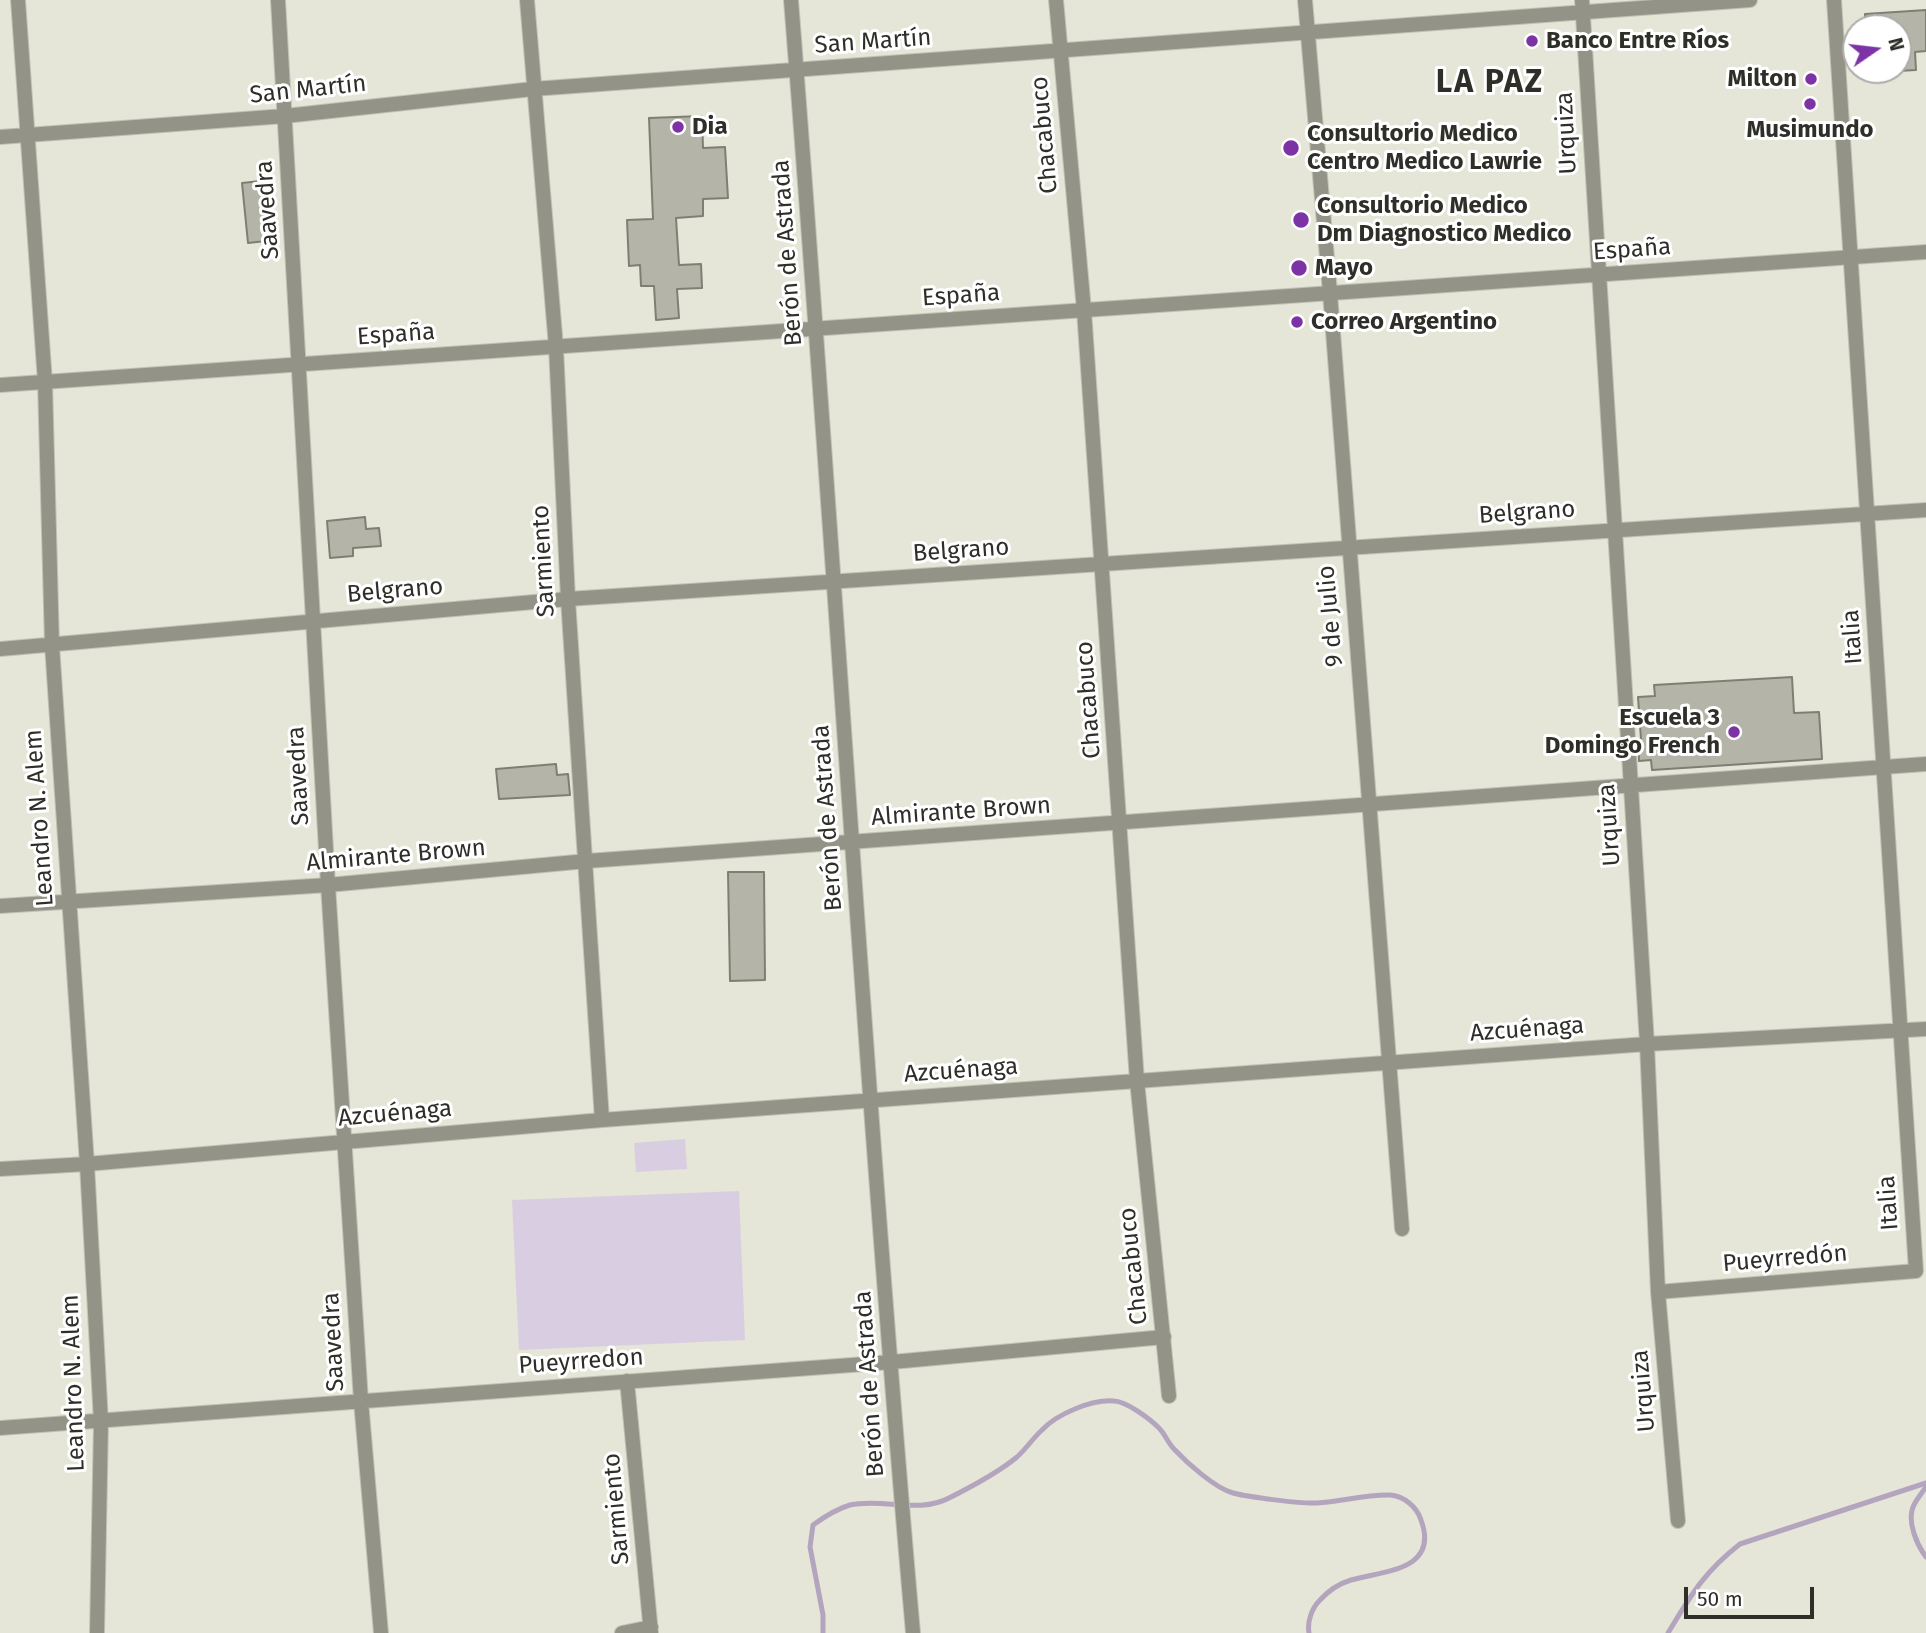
<!DOCTYPE html>
<meta charset="utf-8">
<style>
body{margin:0}
#map{position:relative;width:1926px;height:1633px;overflow:hidden;background:#e5e5d8;font-family:"Fira Sans",sans-serif}
canvas{display:block}
.north{position:absolute;left:1842px;top:14px;width:70px;height:70px;box-sizing:border-box;background:#fff;border:2px solid #acacaa;border-radius:50%;rotate:76deg;font-size:19px;font-weight:700;line-height:28px;text-align:center;color:#2f2f2a}
.north::after{content:'';display:block;margin:auto;width:24px;height:32px;background:#7d33a5;clip-path:polygon(50% 0,100% 100%,50% 72%,0 100%)}
.scale{position:absolute;left:1684px;top:1587px;width:130px;height:32px;box-sizing:border-box;border:4px solid #2f2f2a;border-top:0;padding-left:9px;font-size:21px;line-height:24px;white-space:nowrap;color:#2f2f2a;-webkit-text-stroke:5px #fff;paint-order:stroke}
</style>
<div id="map">
<canvas width="1926" height="1633"></canvas>
<div class="north">N</div>
<div class="scale">50 m</div>
</div>
<script>
const ctx = document.querySelector('canvas').getContext('2d');
ctx.lineJoin = 'round';
function fill(path, color) {
  ctx.fillStyle = color;
  ctx.fill(path, 'evenodd');
}
function trace(path, color, width, dash) {
  ctx.strokeStyle = color;
  ctx.lineWidth = width;
  ctx.lineCap = dash ? 'butt' : 'round';
  ctx.setLineDash(dash || []);
  ctx.stroke(path);
}
function drawText(font, color, halo, rows, align = 'center') {
  ctx.font = font + ' "Fira Sans",sans-serif';
  ctx.lineWidth = 6;
  ctx.setLineDash([]);
  ctx.textBaseline = 'middle';
  ctx.strokeStyle = halo;
  ctx.fillStyle = color;
  for (const [text, x, y, turn = 0] of rows) {
    ctx.save();
    ctx.translate(x, y);
    ctx.rotate((+turn || 0) * Math.PI / 180);
    ctx.textAlign = isNaN(turn) ? turn : align;
    if (halo) ctx.strokeText(text, 0, 0);
    ctx.fillText(text, 0, 0);
    ctx.restore();
  }
}
fill(new Path2D(`
 M685 1139 687 1169 636 1172 634 1143Z
 M739 1191 745 1340 519 1350 512 1200Z`), '#d9cee1');
trace(new Path2D(`
 M1926 1487C1922 1493 1916 1500 1913 1507 1907 1522 1917 1545 1926 1557
 M823 1633V1615L810 1547 813 1525C824 1517 836 1509 850 1505 882 1498 919 1514 949 1498 969 1488 1000 1471 1017 1457 1026 1449 1033 1438 1042 1430 1057 1414 1092 1399 1114 1401 1126 1401 1150 1419 1159 1428 1165 1434 1168 1443 1174 1449 1187 1463 1215 1488 1233 1493 1248 1497 1302 1504 1317 1503 1341 1502 1366 1494 1390 1495 1404 1496 1417 1507 1421 1520 1440 1571 1382 1571 1351 1580 1338 1584 1329 1590 1320 1600 1312 1608 1307 1621 1309 1633
 M1668 1633C1691 1595 1704 1572 1740 1544L1926 1483`), '#b4a5bf', 5);
const building = new Path2D(`
 M1926 10V51L1915 52 1916 70 1898 71V28H1866L1865 14Z
 M702 116 703 148 725 147 728 198 703 199V216L676 218 679 265 701 264 702 288 677 289 679 318 656 320 654 286H641L640 265 629 266 627 220 653 219 649 118Z
 M269 180 275 240 248 243 242 183Z
 M365 517 366 529 379 528 381 546 353 548V556L330 558 327 521Z
 M1792 677 1794 713 1819 712 1822 759 1652 770 1651 760 1639 761 1638 739H1641L1638 697 1655 696 1654 685Z
 M556 764 557 775 568 774 570 795 499 799 496 769Z
 M728 872H764L765 980 730 981Z`);
fill(building, '#b4b4a8');
trace(building, '#7e7e72', 2);
const street = new Path2D(`
 M18 0 45 382 52 645 87 1164 101 1422 97 1633
 M278 0 328 885 361 1401 381 1633
 M527 0 556 347 568 599 602 1120
 M791 0C834 544 865 1089 913 1633
 M1056 0 1084 310 1137 1081 1169 1396
 M1305 0 1330 293 1402 1229
 M1582 0 1647 1044 1658 1292 1678 1521
 M0 137 285 116 533 89 1750 0
 M0 385 1926 252
 M0 649 568 599 1926 510
 M0 906 328 885 587 861 1926 764
 M0 1169 87 1164 602 1120 1137 1081 1647 1044 1926 1029
 M1658 1292 1916 1271 1834 0
 M627 1381 651 1633
 M0 1428 892 1362 1164 1337
 M622 1633 651 1627`);
trace(street, '#c1c1b5', 16);
trace(street, '#939387', 14);
for (const [x, y, r, color] of [
 [1532,41,7,"#7d33a5"],
 [1811,79,7,"#7d33a5"],
 [1810,104,7,"#7d33a5"],
 [678,127,7,"#7d33a5"],
 [1291,148,9,"#7d33a5"],
 [1301,220,9,"#7d33a5"],
 [1299,268,9,"#7d33a5"],
 [1297,322,7,"#7d33a5"],
 [1734,732,7,"#7d33a5"]
]) {
  const dot = new Path2D();
  dot.arc(x, y, r, 0, 2 * Math.PI);
  ctx.fillStyle = color;
  ctx.fill(dot);
  trace(dot, '#fff', 2.5);
}
drawText('bold 24px', '#2f2f2a', '#fff', [
 ["Banco Entre Ríos",1546,41],
 ["Milton",1797,79,"right"],
 ["Dia",692,127],
 ["Musimundo",1810,130,"center"],
 ["Consultorio Medico",1307,134],
 ["Centro Medico Lawrie",1307,162],
 ["Consultorio Medico",1317,206],
 ["Dm Diagnostico Medico",1317,234],
 ["Mayo",1315,268],
 ["Correo Argentino",1311,322],
 ["Escuela 3",1720,718,"right"],
 ["Domingo French",1720,746,"right"]
], 'left');
drawText('24px', '#2f2f2a', '#fff', [
 ["San Martín",873,42,-4],
 ["San Martín",308,90,-6],
 ["Urquiza",1567,133,-93],
 ["Chacabuco",1045,135,-95],
 ["Saavedra",268,210,-94],
 ["España",1632,250,-4],
 ["Berón de Astrada",788,253,-94],
 ["España",961,296,-4],
 ["España",396,335,-4],
 ["Belgrano",1527,513,-4],
 ["Belgrano",961,551,-4],
 ["Sarmiento",544,561,-93],
 ["Belgrano",395,591,-5],
 ["9 de Julio",1331,616,-95],
 ["Italia",1853,637,-94],
 ["Chacabuco",1089,700,-94],
 ["Saavedra",299,776,-93],
 ["Almirante Brown",961,812,-4],
 ["Leandro N. Alem",40,818,-94],
 ["Berón de Astrada",828,818,-94],
 ["Urquiza",1610,825,-94],
 ["Almirante Brown",396,856,-5],
 ["Azcuénaga",1527,1030,-4],
 ["Azcuénaga",961,1071,-4],
 ["Azcuénaga",395,1114,-5],
 ["Italia",1889,1203,-94],
 ["Pueyrredón",1785,1259,-5],
 ["Chacabuco",1134,1266,-96],
 ["Saavedra",334,1342,-93],
 ["Pueyrredon",581,1362,-4],
 ["Leandro N. Alem",74,1383,-92],
 ["Berón de Astrada",870,1384,-94],
 ["Urquiza",1644,1391,-95],
 ["Sarmiento",617,1509,-95]
]);
ctx.letterSpacing = '2px';
drawText('bold 32px', '#2f2f2a', '#fff', [
 ["LA PAZ",1490,83]
]);
ctx.letterSpacing = '0px';
</script>
